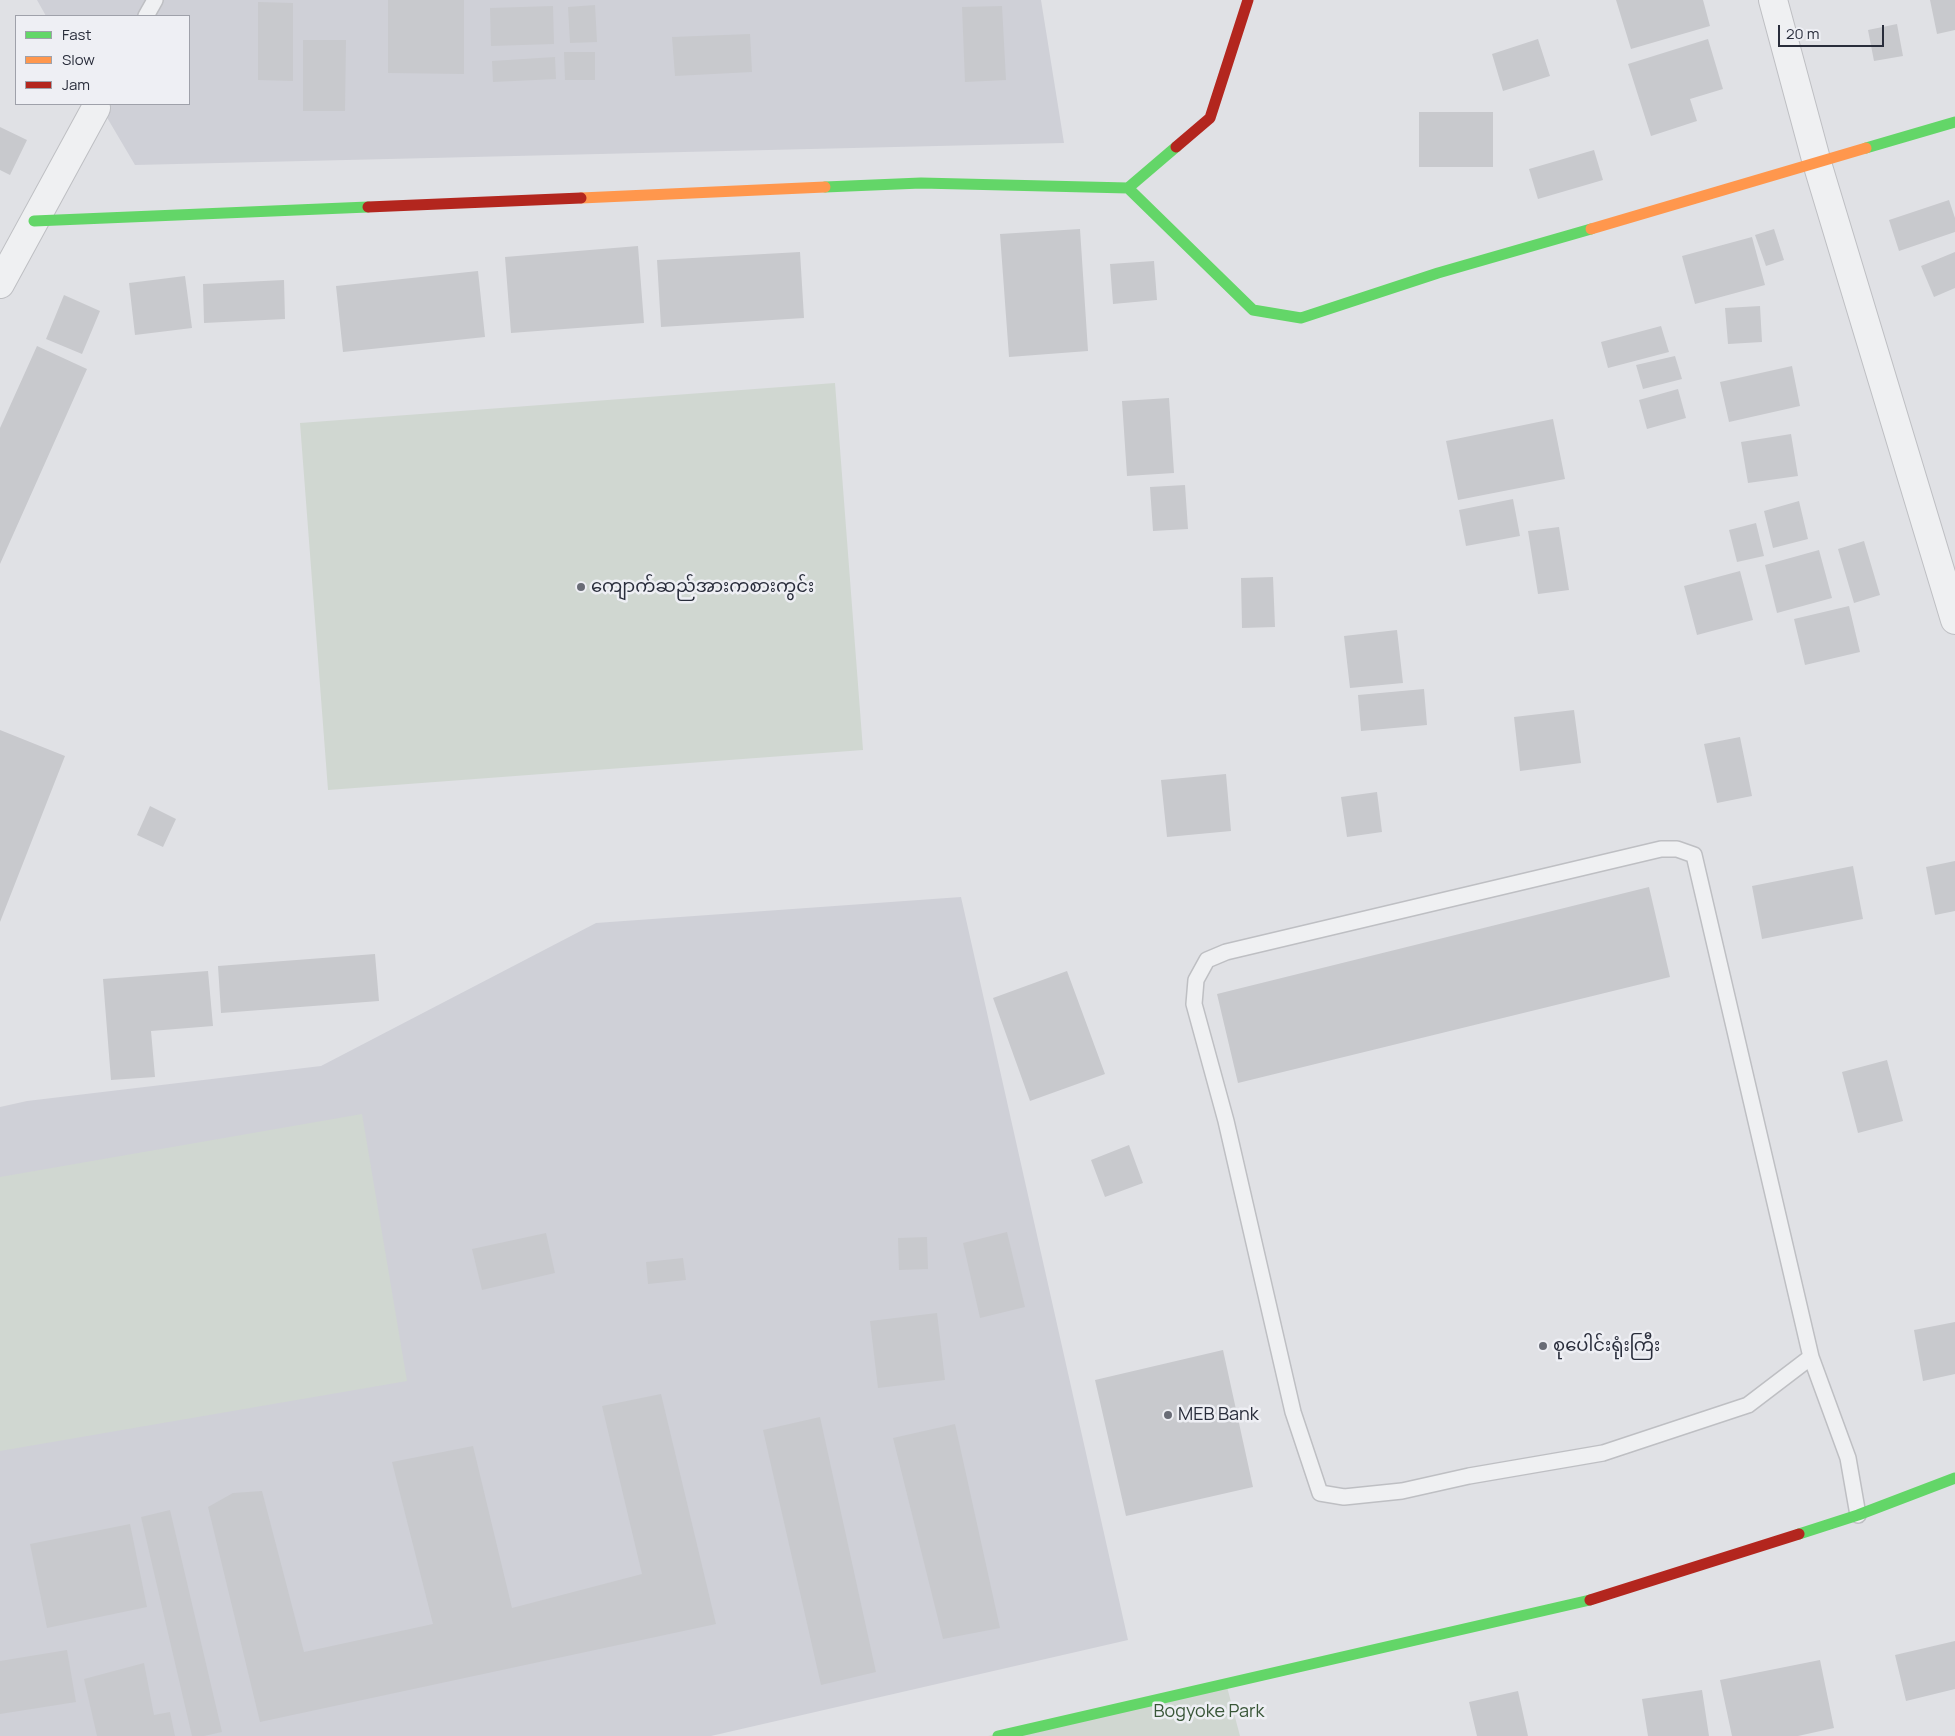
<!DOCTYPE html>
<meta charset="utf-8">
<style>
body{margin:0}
#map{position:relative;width:1955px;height:1736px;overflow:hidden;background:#e0e1e5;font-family:Manrope,sans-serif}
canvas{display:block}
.legend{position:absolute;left:15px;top:15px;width:175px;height:90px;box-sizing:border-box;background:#eeeff4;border:1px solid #9fa1aa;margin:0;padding:6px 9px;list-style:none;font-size:15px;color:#292d3b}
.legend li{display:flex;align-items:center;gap:10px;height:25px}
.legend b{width:25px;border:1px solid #9fa1aa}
.scale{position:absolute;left:1778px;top:25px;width:106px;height:22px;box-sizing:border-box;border:2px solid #292d3b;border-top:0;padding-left:6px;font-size:15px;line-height:18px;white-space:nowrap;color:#292d3b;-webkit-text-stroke:4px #eeeff4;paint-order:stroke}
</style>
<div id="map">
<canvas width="1955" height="1736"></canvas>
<ul class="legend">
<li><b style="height:6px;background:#63d668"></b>Fast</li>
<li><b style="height:6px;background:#ff974d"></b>Slow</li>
<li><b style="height:6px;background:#b3261e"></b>Jam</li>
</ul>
<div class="scale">20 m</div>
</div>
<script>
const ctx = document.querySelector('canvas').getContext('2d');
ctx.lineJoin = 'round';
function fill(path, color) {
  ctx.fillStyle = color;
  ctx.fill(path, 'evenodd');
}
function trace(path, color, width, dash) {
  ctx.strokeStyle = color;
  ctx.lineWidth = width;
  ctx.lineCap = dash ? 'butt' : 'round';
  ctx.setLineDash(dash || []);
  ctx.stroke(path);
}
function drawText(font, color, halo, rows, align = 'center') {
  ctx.font = font + ' Manrope,"Noto Sans Myanmar",sans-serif';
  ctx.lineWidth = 5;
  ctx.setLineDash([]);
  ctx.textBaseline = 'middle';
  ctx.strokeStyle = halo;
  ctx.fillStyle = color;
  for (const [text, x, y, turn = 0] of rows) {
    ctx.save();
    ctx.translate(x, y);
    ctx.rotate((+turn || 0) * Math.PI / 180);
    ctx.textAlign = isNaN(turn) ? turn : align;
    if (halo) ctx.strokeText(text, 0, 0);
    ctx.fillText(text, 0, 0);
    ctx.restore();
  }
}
fill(new Path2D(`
 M37 0H1041L1064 143 135 165 99 104H189V16H46Z
 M961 897 1128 1640 711 1736H0V1107L27 1101 321 1066 596 923Z`), '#cfd0d7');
fill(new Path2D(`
 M835 383 863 750 328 790 300 423Z
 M362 1114 407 1381 0 1451V1177Z
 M1226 1683 1240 1736H988Z`), '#d0d7d1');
fill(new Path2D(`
 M388 0H464V74L388 73Z
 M1616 0H1703L1710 26 1631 49Z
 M1930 0H1955V30L1937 34Z
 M258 2 293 3V81L258 80Z
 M595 5 597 42 570 43 568 7Z
 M553 6 554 44 491 46 490 8Z
 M1002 6 1006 80 965 82 962 7Z
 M1897 24 1903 56 1874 61 1868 30Z
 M750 34 752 72 675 76 672 37Z
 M1538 39 1550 76 1503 91 1492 54Z
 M1708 39 1723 89 1690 99 1697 121 1651 136 1628 64Z
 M303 40H346L345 111H303Z
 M564 52H595V80H565Z
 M555 57 556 79 493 82 492 61Z
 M1419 112H1493V167H1419Z
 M0 127 27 140 10 175 0 170Z
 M1594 150 1603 180 1538 199 1529 169Z
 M1949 200 1955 218V232L1899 251 1889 220Z
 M1080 229 1088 351 1009 357 1000 234Z
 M1774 229 1784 260 1766 266 1755 235Z
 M1752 237 1765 285 1695 304 1682 256Z
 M638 246 644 323 511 333 505 257Z
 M800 252 804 318 661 327 657 260Z
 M1955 252V288L1934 297 1921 266Z
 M1154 261 1157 300 1113 304 1110 264Z
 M478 271 485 337 343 352 336 286Z
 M185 276 192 328 135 335 129 283Z
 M284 280 285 319 204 323 203 284Z
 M64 295 100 311 82 354 46 339Z
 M1760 306 1762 342 1728 344 1725 308Z
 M1661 326 1669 352 1608 368 1601 342Z
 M37 346 87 369 0 564V428Z
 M1675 356 1682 379 1643 389 1636 365Z
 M1792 366 1800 406 1729 422 1720 382Z
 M1678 389 1686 418 1647 429 1639 400Z
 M1169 398 1174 473 1127 476 1122 401Z
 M1553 419 1565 479 1458 500 1446 441Z
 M1791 434 1798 476 1748 483 1741 442Z
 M1185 485 1188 529 1153 531 1150 487Z
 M1513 499 1520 536 1466 546 1459 510Z
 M1799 501 1808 539 1773 548 1764 511Z
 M1756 523 1764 556 1737 562 1729 530Z
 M1559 527 1569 590 1538 594 1528 531Z
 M1864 541 1880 595 1854 603 1838 549Z
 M1819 550 1832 598 1777 613 1765 565Z
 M1740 571 1753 620 1697 635 1684 586Z
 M1273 577 1275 627 1242 628 1241 578Z
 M1849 606 1860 652 1805 665 1794 619Z
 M1397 630 1403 683 1350 688 1344 636Z
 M1424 689 1427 725 1361 731 1358 695Z
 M1574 710 1581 763 1520 771 1514 717Z
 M0 730 65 756 0 922Z
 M1740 737 1752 796 1717 803 1704 744Z
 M1226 774 1231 831 1167 837 1161 780Z
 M1377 792 1382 832 1347 837 1341 797Z
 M150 806 176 819 163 847 137 835Z
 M1955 861V911L1935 915 1926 867Z
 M1853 866 1863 919 1762 939 1752 886Z
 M1649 887 1670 977 1238 1083 1217 994Z
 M375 954 379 1001 221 1013 218 966Z
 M208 971 213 1026 151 1031 155 1077 111 1080 103 979Z
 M1067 971 1105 1074 1030 1101 993 998Z
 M1887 1060 1903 1121 1858 1133 1842 1072Z
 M1129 1145 1143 1183 1105 1197 1091 1160Z
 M1007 1232 1025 1307 980 1318 963 1243Z
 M546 1233 555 1273 482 1290 472 1249Z
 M927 1237 928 1269 899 1270 898 1238Z
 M683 1258 686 1280 648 1284 646 1262Z
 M937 1313 945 1380 878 1388 870 1321Z
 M1955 1322V1374L1923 1381 1914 1330Z
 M1223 1350 1253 1487 1126 1516 1095 1380Z
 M661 1394 716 1624 260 1722 208 1507 233 1493 262 1491 304 1652 433 1624 392 1462 473 1446 512 1608 642 1574 602 1406Z
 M820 1417 876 1672 821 1685 763 1430Z
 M955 1424 1000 1628 943 1639 893 1438Z
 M170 1510 222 1732 204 1736H192L141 1517Z
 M130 1524 147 1607 47 1628 30 1544Z
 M1955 1641V1689L1906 1701 1895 1655Z
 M67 1650 76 1702 0 1714V1661Z
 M1820 1660 1834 1728 1798 1736H1732L1720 1680Z
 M144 1663 154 1715 170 1712 175 1736H97L84 1679Z
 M1702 1690 1709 1736H1648L1642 1699Z
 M1518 1691 1528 1736H1477L1469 1702Z`), '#c8c9cd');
const lane = new Path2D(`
 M146 16 155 0
 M1811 1357 1748 1405 1603 1453 1469 1476 1402 1491 1344 1497 1320 1493 1293 1412 1226 1121 1194 1004 1196 980 1207 960 1226 952 1661 849H1677L1694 855 1811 1357 1848 1458 1858 1515`);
const street = new Path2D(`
 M1773 0 1817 163 1955 620
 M0 284 96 108`);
trace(lane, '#bebfc3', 18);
trace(street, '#bebfc3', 30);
trace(lane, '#eff0f2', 15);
trace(street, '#eff0f2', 28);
trace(new Path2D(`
 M1866 148 1955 122
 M825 187 921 183 1128 188 1176 147
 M1128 188 1253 310 1301 318 1438 273 1591 229
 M34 221 368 207
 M1799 1534 1858 1515 1955 1478
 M998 1736 1590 1600`), '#63d668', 11);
trace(new Path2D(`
 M581 198 825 187
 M1591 229 1866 148`), '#ff974d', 11);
trace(new Path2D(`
 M1176 147 1210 118 1248 0
 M368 207 581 198
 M1590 1600 1799 1534`), '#b3261e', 11);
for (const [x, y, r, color] of [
 [581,587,5,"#696c76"],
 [1543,1346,5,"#696c76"],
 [1168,1415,5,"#696c76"]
]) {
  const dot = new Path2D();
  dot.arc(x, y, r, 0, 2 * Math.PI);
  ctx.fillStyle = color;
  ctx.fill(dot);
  trace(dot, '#eeeff4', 2);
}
drawText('18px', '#292d3b', '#eeeff4', [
 ["ကျောက်ဆည်အားကစားကွင်း",591,587],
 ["စုပေါင်းရုံးကြီး",1553,1346],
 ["MEB Bank",1178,1415]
], 'left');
drawText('18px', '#395638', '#eeeff4', [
 ["Bogyoke Park",1209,1712]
]);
</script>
